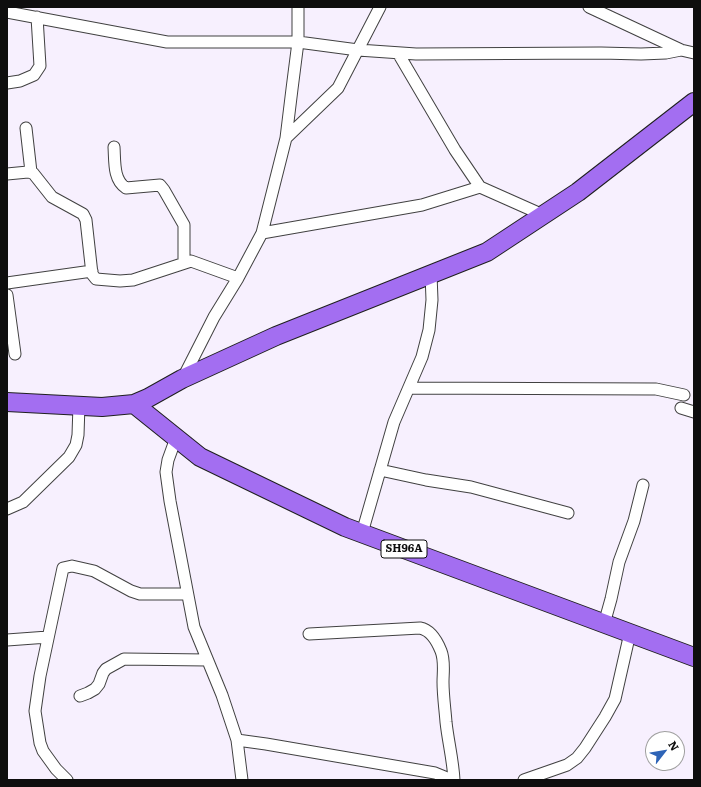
<!DOCTYPE html>
<style>
body{margin:0}
#map{position:relative;width:701px;height:787px;overflow:hidden;background:#f7f0fe;font-family:Literata,serif}
canvas{display:block}
.frame{position:absolute;inset:0;border:8px solid #0e0e0e;pointer-events:none}
.north{position:absolute;left:645px;top:731px;width:40px;height:40px;box-sizing:border-box;background:#fff;border:1px solid #9f9f9f;border-radius:50%;rotate:59deg;font-size:11px;font-weight:700;line-height:16px;text-align:center;color:#0e0e0e}
.north::after{content:'';display:block;margin:auto;width:14px;height:18px;background:#2e64b7;clip-path:polygon(50% 0,100% 100%,50% 72%,0 100%)}
</style>
<div id="map">
<canvas width="701" height="787"></canvas>
<div class="frame"></div>
<div class="north">N</div>
</div>
<script>
const ctx = document.querySelector('canvas').getContext('2d');
ctx.lineJoin = 'round';
function trace(path, color, width, dash) {
  ctx.strokeStyle = color;
  ctx.lineWidth = width;
  ctx.lineCap = dash ? 'butt' : 'round';
  ctx.setLineDash(dash || []);
  ctx.stroke(path);
}
function drawText(font, color, halo, rows, align = 'center') {
  ctx.font = font + ' Literata,serif';
  ctx.lineWidth = 4;
  ctx.setLineDash([]);
  ctx.textBaseline = 'middle';
  ctx.strokeStyle = halo;
  ctx.fillStyle = color;
  for (const [text, x, y, turn = 0] of rows) {
    ctx.save();
    ctx.translate(x, y);
    ctx.rotate((+turn || 0) * Math.PI / 180);
    ctx.textAlign = isNaN(turn) ? turn : align;
    if (halo) ctx.strokeText(text, 0, 0);
    ctx.fillText(text, 0, 0);
    ctx.restore();
  }
}
const minor = new Path2D(`
 M589 7 681 50 694 53
 M7 12 167 42H298L358 50 416 54 601 53 641 54 666 53 681 50
 M398 53 455 150 480 187 543 215
 M7 83 20 81 34 75 40 66 37 17
 M26 128 31 172
 M286 138 338 88 380 7
 M114 147C115 161 113 180 126 188L160 185 164 190 184 225V263
 M7 174 28 172 33 173 52 197 83 214 86 220 92 274 96 279 120 281 133 280 191 261 238 278
 M262 233 422 205 480 187
 M7 283 92 271
 M7 295 15 354
 M183 378 214 317 238 278 262 233 286 138 292 89 298 42V7
 M409 388 656 389 684 395
 M681 408 694 412
 M176 438 168 460 166 472 170 501 194 627 222 695 237 740 242 780
 M380 470 426 480 471 487 568 513
 M7 509 23 502 69 457 76 445 78 435 79 405
 M362 533 394 422 422 357 429 330 432 300 431 274
 M604 624 611 599 619 562 634 521 643 485
 M309 634 420 628C431 630 437 641 441 651 445 661 443 672 443 682 443 695 445 709 446 722 448 741 453 760 454 780
 M7 640 48 637
 M80 696 88 693 95 689 99 684 103 673 106 669 124 659 207 660
 M237 740 266 744 435 773 452 780
 M67 780 56 769 43 751 40 743 35 711 40 676 63 568 72 566 94 571 131 591 140 594H187
 M524 780 567 765 577 758 585 748 605 717 615 699 630 633`);
const primary = new Path2D(`
 M7 402 102 407 134 404 148 398 182 379 276 336 487 252 578 192 694 102
 M134 404 200 457 345 527 694 657`);
trace(minor, '#414141', 13);
trace(primary, '#1f1f1f', 20);
trace(minor, '#fff', 11);
trace(primary, '#a36ef1', 18);
for (const [x, y, w] of [
 [404,549,46]
]) {
  const box = new Path2D();
  box.roundRect(x - w / 2, y - 9, w, 18, 3);
  ctx.fillStyle = '#fff';
  ctx.fill(box);
  trace(box, '#0e0e0e', 1);
}
drawText('bold 11px', '#0e0e0e', null, [
 ["SH96A",404,549]
]);
</script>
